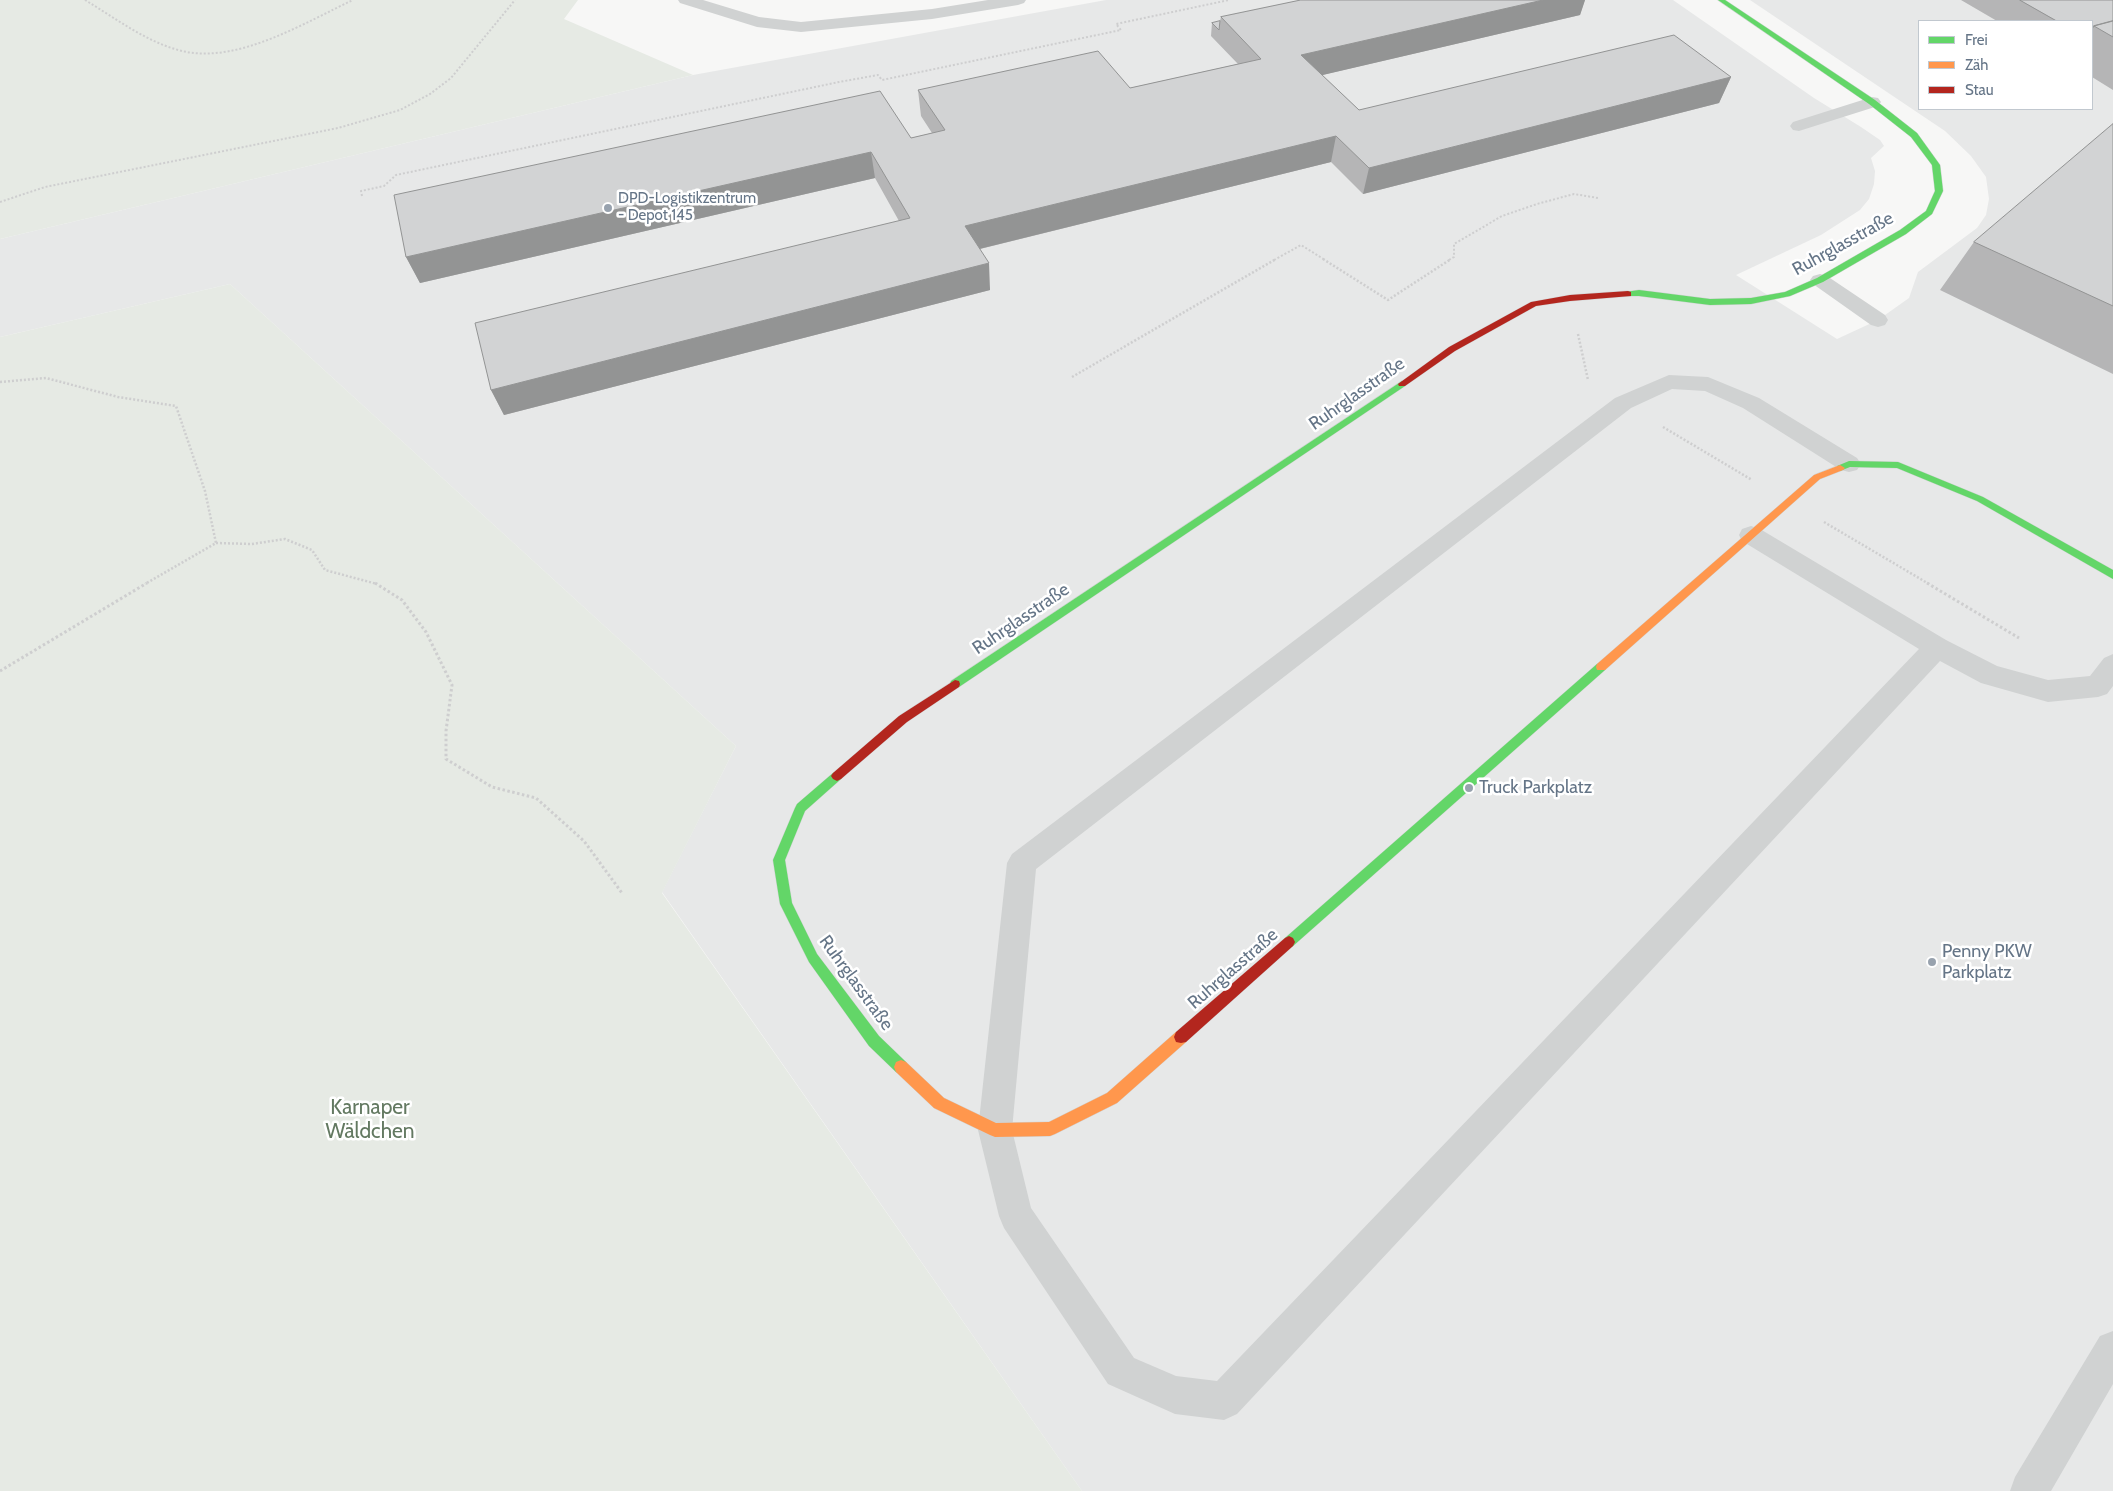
<!DOCTYPE html>
<meta charset="utf-8">
<style>
body{margin:0}
#map{position:relative;width:2113px;height:1491px;overflow:hidden;background:#f7f7f6;font-family:Cabin,sans-serif}
canvas{display:block}
.legend{position:absolute;left:1918px;top:20px;width:175px;height:90px;box-sizing:border-box;background:#fff;border:1px solid #c1c8cf;margin:0;padding:6px 9px;list-style:none;font-size:15px;color:#657587}
.legend li{display:flex;align-items:center;gap:10px;height:25px}
.legend b{width:25px;border:1px solid #c1c8cf}
</style>
<div id="map">
<canvas width="2113" height="1491"></canvas>
<ul class="legend">
<li><b style="height:6px;background:#63d668"></b>Frei</li>
<li><b style="height:6px;background:#ff974d"></b>Zäh</li>
<li><b style="height:6px;background:#b3261e"></b>Stau</li>
</ul>
</div>
<script>
const ctx = document.querySelector('canvas').getContext('2d');
ctx.lineJoin = 'round';
function fill(path, color) {
  ctx.fillStyle = color;
  ctx.fill(path, 'evenodd');
}
function trace(path, color, width, dash) {
  ctx.strokeStyle = color;
  ctx.lineWidth = width;
  ctx.lineCap = dash ? 'butt' : 'round';
  ctx.setLineDash(dash || []);
  ctx.stroke(path);
}
function drawText(font, color, halo, rows, align = 'center') {
  ctx.font = font + ' Cabin,sans-serif';
  ctx.lineWidth = 5;
  ctx.setLineDash([]);
  ctx.textBaseline = 'middle';
  ctx.strokeStyle = halo;
  ctx.fillStyle = color;
  for (const [text, x, y, turn = 0] of rows) {
    ctx.save();
    ctx.translate(x, y);
    ctx.rotate((+turn || 0) * Math.PI / 180);
    ctx.textAlign = isNaN(turn) ? turn : align;
    if (halo) ctx.strokeText(text, 0, 0);
    ctx.fillText(text, 0, 0);
    ctx.restore();
  }
}
fill(new Path2D(`
 M1106 0H1673L1814 98 1861 127 1880 140 1884 146 1871 158 1875 171 1874 184 1869 199 1860 210 1821 235 1736 275 1837 339 1878 320 1909 298 1918 272 1977 228 1986 215 1989 199 1986 177 1971 156 1945 131 1750 0H2113V1491H1082L662 892 736 746 230 284 0 337V239L693 75ZM1919 21H2092V109H1919Z`), '#e7e8e8');
fill(new Path2D(`
 M0 0H578L564 19 693 75 0 239Z
 M230 284 736 746 662 893 1082 1491H0V337Z`), '#e6eae4');
const fast = new Path2D(`
 M1718 0H1725L1875 100 1917 133 1940 165 1943 191 1932 214 1906 234 1823 282 1790 296 1751 304 1710 305 1639 296H1625V292L1639 290 1710 299 1751 298 1785 292 1817 278 1900 230 1926 211 1935 191 1932 165 1911 137 1869 104Z
 M1402 381 1405 382V386L959 687H951L950 684 951 681Z
 M1849 461 1898 462 1983 497 2113 570V579L1977 501 1897 468 1850 467 1840 471 1837 470V466Z
 M1601 663 1606 667 1605 670 1293 946 1289 948 1285 946 1283 942 1285 938 1597 664Z
 M837 771 841 773 843 776 841 779 805 811 785 860 792 903 817 954 879 1036 906 1062 908 1067 906 1072 901 1074 896 1072 869 1046 809 962 780 904 773 860 795 808 797 804 833 773Z`);
const slow = new Path2D(`
 M1840 465 1845 468 1843 470 1820 479 1605 670H1597L1596 667 1597 664 1814 475Z
 M1181 1031 1186 1032 1188 1037 1186 1042 1117 1103 1055 1134 1050 1136 995 1137 990 1135 934 1108 896 1072 894 1067 896 1062 901 1060 906 1062 944 1098 996 1123 1049 1122 1107 1093 1176 1032Z`);
const jam = new Path2D(`
 M1628 291 1631 292V296L1570 301 1536 306 1455 351 1405 386H1399L1398 384 1449 347 1531 302 1570 295Z
 M955 680 959 681 960 684 959 687 907 722 841 779 837 781 833 779 831 776 833 773 899 716Z
 M1289 936 1293 938 1295 942 1293 946 1186 1042 1181 1043 1176 1042 1174 1037 1176 1032 1285 938Z`);
trace(fast, '#d2d4d5', 1);
trace(slow, '#d2d4d5', 1);
trace(jam, '#d2d4d5', 1);
trace(new Path2D(`
 M85 0C117 19 150 45 187 52 241 62 306 22 353 0
 M362 196 361 191 384 186 396 175 839 82 878 75 882 80 1121 30 1116 24 1229 0
 M0 202 45 187 338 128 400 110 430 94 451 78 515 0
 M1274 260 1301 245 1325 260
 M1449 260 1454 257V244L1502 216 1537 204 1574 194 1598 198`), '#cececf', 2, [2, 2]);
trace(new Path2D(`
 M1323 259 1388 300 1451 259
 M1578 334 1588 380
 M1072 377 1276 259
 M0 382 46 378 118 397 176 406 205 491 216 543 145 584
 M1663 427 1752 480
 M1824 522 1929 584
 M216 543 252 544 285 539 312 550 325 570 377 584`), '#cececf', 2.5, [2, 2]);
trace(new Path2D(`
 M375 583 402 600 426 632 452 685 446 731V759L492 787 536 798 584 841 622 893
 M1927 583 2019 638
 M0 671 147 583`), '#cececf', 3, [2.5, 2.5]);
fill(new Path2D(`
 M678 0H703L759 17 801 22 932 9 988 0H1026L1024 3 1018 5 932 19 801 32 757 27 680 3Z
 M1872 97 1878 98 1881 102 1878 106 1799 131 1793 130 1790 126 1793 122Z
 M1820 274 1827 276 1885 315 1888 320 1885 325 1878 327 1871 325 1813 284 1810 280 1813 276Z
 M1669 375 1708 377 1759 398 1857 458 1861 464 1857 470 1849 472 1841 470 1743 408 1705 391 1672 389 1631 408 1036 869 1012 1130 1031 1208 1134 1358 1176 1376 1217 1381 1919 649 1742 541 1739 535 1742 529 1751 526 1760 529 1946 640 1997 666 2048 680 2090 676 2104 658 2113 654V686L2107 694 2098 697 2048 702 1981 683 1940 661 1237 1414 1224 1420 1175 1414 1108 1384 1004 1228 999 1216 978 1130 1007 863 1012 854 1615 398Z
 M2113 1331V1384L2051 1491H2010L2015 1477 2100 1336Z`), '#d0d2d2');
fill(fast, '#63d668');
fill(slow, '#ff974d');
fill(jam, '#b3261e');
fill(new Path2D(`
 M1301 0H1585L1580 15 1322 75 1359 110 1731 77 1719 103 1363 194 1331 162 980 249 990 290 504 415 491 390 899 221 875 178 420 283 406 257 932 133 921 116 918 90 1130 88 1238 64 1211 36 1212 23 1220 21 1221 17Z
 M1961 0H2113V90L2092 77V21H1997Z
 M2113 124V374L1940 290 1974 242Z`), '#b5b5b6');
fill(new Path2D(`
 M1543 0H1585L1580 15 1297 81 1301 55Z
 M1731 77 1719 103 1363 194 1369 168Z
 M1336 136 1331 162 967 252 965 226Z
 M871 152 875 178 420 283 406 257Z
 M989 263 990 290 504 415 491 390Z`), '#939494');
const building = new Path2D(`
 M1301 0H1543L1301 55 1359 110 1674 35 1731 77 1369 168 1336 136 965 226 989 263 491 390 475 323 910 218 871 152 406 257 394 195 880 91 911 138 945 130 918 90 1098 51 1130 88 1261 59 1221 17Z
 M2020 0H2113V21L2094 26 2092 29V21H2057Z
 M1220 21 1219 30 1212 23Z
 M2113 21V37L2094 26Z
 M2113 124V306L1974 242Z`);
fill(building, '#d2d3d4');
trace(building, '#939494', 1);
for (const [x, y, r, color] of [
 [608,208,5,"#98a2ae"],
 [1469,788,5,"#98a2ae"],
 [1932,962,5,"#98a2ae"]
]) {
  const dot = new Path2D();
  dot.arc(x, y, r, 0, 2 * Math.PI);
  ctx.fillStyle = color;
  ctx.fill(dot);
  trace(dot, '#fff', 2);
}
drawText('15px', '#657587', '#fff', [
 ["DPD-Logistikzentrum",618,199],
 ["- Depot 145",618,216]
], 'left');
drawText('18px', '#657587', '#fff', [
 ["Ruhrglasstraße",1843,244,-29],
 ["Ruhrglasstraße",1357,394,-35],
 ["Ruhrglasstraße",1021,619,-34],
 ["Ruhrglasstraße",1233,969,-41],
 ["Ruhrglasstraße",856,983,54]
]);
drawText('18px', '#657587', '#fff', [
 ["Truck Parkplatz",1479,788],
 ["Penny PKW",1942,952],
 ["Parkplatz",1942,973]
], 'left');
drawText('21px', '#637961', '#fff', [
 ["Karnaper",370,1108],
 ["Wäldchen",370,1132]
]);
</script>
